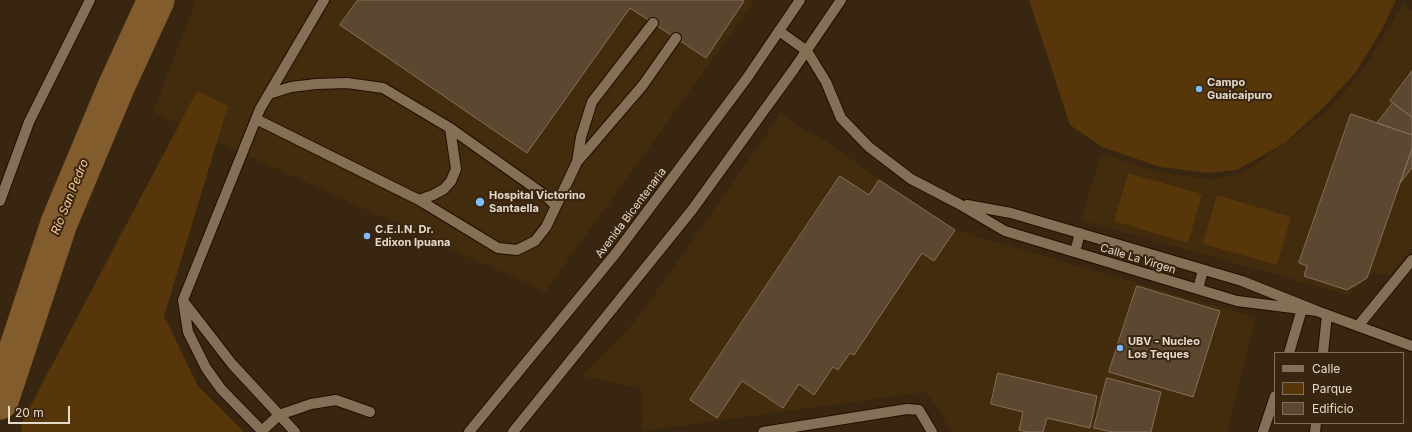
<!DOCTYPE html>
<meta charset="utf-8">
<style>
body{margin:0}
#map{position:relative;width:1412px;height:432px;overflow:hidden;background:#392610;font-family:Inter,sans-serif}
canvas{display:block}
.legend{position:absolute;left:1274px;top:352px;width:130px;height:72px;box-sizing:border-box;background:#392610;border:1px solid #7e6e5b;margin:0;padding:5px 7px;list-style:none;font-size:12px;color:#e5d9cc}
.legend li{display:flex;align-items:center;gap:8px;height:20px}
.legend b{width:20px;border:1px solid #7e6e5b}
.scale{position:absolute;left:8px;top:406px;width:62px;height:18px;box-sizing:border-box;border:2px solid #e5d9cc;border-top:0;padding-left:5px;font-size:12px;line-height:14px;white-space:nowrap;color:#e5d9cc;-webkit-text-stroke:3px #392610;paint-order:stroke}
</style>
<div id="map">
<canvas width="1412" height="432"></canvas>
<ul class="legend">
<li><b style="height:5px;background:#856f57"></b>Calle</li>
<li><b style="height:11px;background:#573609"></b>Parque</li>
<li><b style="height:11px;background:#5c4731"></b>Edificio</li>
</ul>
<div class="scale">20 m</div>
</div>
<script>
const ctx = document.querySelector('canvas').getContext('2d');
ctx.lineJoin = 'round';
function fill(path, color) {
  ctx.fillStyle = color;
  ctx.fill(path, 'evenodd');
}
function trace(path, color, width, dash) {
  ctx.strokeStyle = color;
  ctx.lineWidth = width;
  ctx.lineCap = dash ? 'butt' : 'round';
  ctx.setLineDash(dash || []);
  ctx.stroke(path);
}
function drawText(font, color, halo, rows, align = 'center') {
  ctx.font = font + ' Inter,sans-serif';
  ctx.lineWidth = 4;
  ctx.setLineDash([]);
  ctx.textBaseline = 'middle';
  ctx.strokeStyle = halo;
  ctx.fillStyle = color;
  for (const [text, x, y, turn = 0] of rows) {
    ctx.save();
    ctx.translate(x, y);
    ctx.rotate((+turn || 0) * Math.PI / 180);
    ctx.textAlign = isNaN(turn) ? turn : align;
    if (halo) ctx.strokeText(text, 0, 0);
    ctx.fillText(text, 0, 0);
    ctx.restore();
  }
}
fill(new Path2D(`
 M196 0H755L545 292 153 112Z
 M1403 4 1412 11V248L1390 275 1372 273 1348 295 1081 220 1101 153 1154 171 1213 180 1244 172 1285 143 1329 109 1363 70Z
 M781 113 801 128 816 135 843 153 879 180 955 230 1256 318 1227 432H951L938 408 925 392 643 431 641 388 582 376 636 320 688 247Z`), '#432b0e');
fill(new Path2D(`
 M1029 0H1396L1382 29 1356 72 1325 106 1285 143 1237 170 1208 173 1160 167 1102 147 1070 125Z
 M197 91 228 106 164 316 198 386 244 432H21L23 420Z
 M1128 173 1202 194 1188 243 1114 221Z
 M1217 195 1291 217 1277 265 1203 244Z`), '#573609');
trace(new Path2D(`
 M0 401 59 223 116 87 156 0`), '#835c2d', 37);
const building = new Path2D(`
 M358 0H742L744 1 706 58 630 8 527 153 340 25Z
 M1412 71V117L1390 101Z
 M1393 103 1412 117V135L1377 123Z
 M1351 114 1412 135V149L1367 278 1347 290 1304 276 1307 266 1299 263Z
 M1412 149V168L1400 183Z
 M840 176 869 195 879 180 955 230 934 261 922 253 854 355 850 353 838 370 833 367 814 395 799 384 783 408 742 381 717 418 690 400Z
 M1137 286 1220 311 1193 397 1109 372Z
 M998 373 1097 396 1090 428 1047 418 1043 432H1027L1019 430 1023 412 991 404Z
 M1107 378 1161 392 1151 432H1112L1094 428Z`);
fill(building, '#5c4731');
trace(building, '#856f57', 1);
const lane = new Path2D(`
 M256 119 419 200 498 248 517 250 535 241 546 227 556 206 546 196 450 128 383 88 347 83 316 84 291 87 269 94
 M577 162 643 85 676 38
 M419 200 433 195 444 189 451 181 456 169 450 128
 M556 206 577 162 581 137 592 102 653 23
 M184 302 232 364 295 432
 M1358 326 1412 260
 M262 431 279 415 311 404 336 400 370 412
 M263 432 221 389 206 368 188 332 183 300 260 109 324 0`);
const street = new Path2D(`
 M779 31 807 51 826 82 841 118 869 147 911 179 959 204 1005 231 1237 301 1317 311
 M0 201 29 122 90 0
 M967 205 1011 213 1242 281 1317 311 1412 346
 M1075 252 1080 233
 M1198 289 1203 270
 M1289 353 1302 309
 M1323 353 1327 315
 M763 432 907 409 919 410 932 432
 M1263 432 1275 396
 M1315 432 1316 423`);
const secondary = new Path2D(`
 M469 432 616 253 747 78 800 0
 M513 432 692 210 794 69 841 0`);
trace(lane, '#200f00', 12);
trace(street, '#200f00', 12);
trace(secondary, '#200f00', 12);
trace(lane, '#856f57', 10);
trace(street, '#856f57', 10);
trace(secondary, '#856f57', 10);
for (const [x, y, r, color] of [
 [1199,89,4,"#7fbdfa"],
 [480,202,5,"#7fbdfa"],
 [367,236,4,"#7fbdfa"],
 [1120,348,4,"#7fbdfa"]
]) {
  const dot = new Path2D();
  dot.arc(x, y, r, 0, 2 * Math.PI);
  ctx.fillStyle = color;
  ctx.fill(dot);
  trace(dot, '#392610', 1.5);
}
drawText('bold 11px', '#e5d9cc', '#392610', [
 ["Campo",1207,83],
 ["Guaicaipuro",1207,96],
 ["Hospital Victorino",489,196],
 ["Santaella",489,209],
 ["C.E.I.N. Dr.",375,230],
 ["Edixon Ipuana",375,243],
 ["UBV - Nucleo",1128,342],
 ["Los Teques",1128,355]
], 'left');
drawText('11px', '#e5d9cc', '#392610', [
 ["Avenida Bicentenaria",631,213,-53],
 ["Calle La Virgen",1138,259,17]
]);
drawText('italic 12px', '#fdcb96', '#392610', [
 ["Río San Pedro",70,197,-68]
]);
</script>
